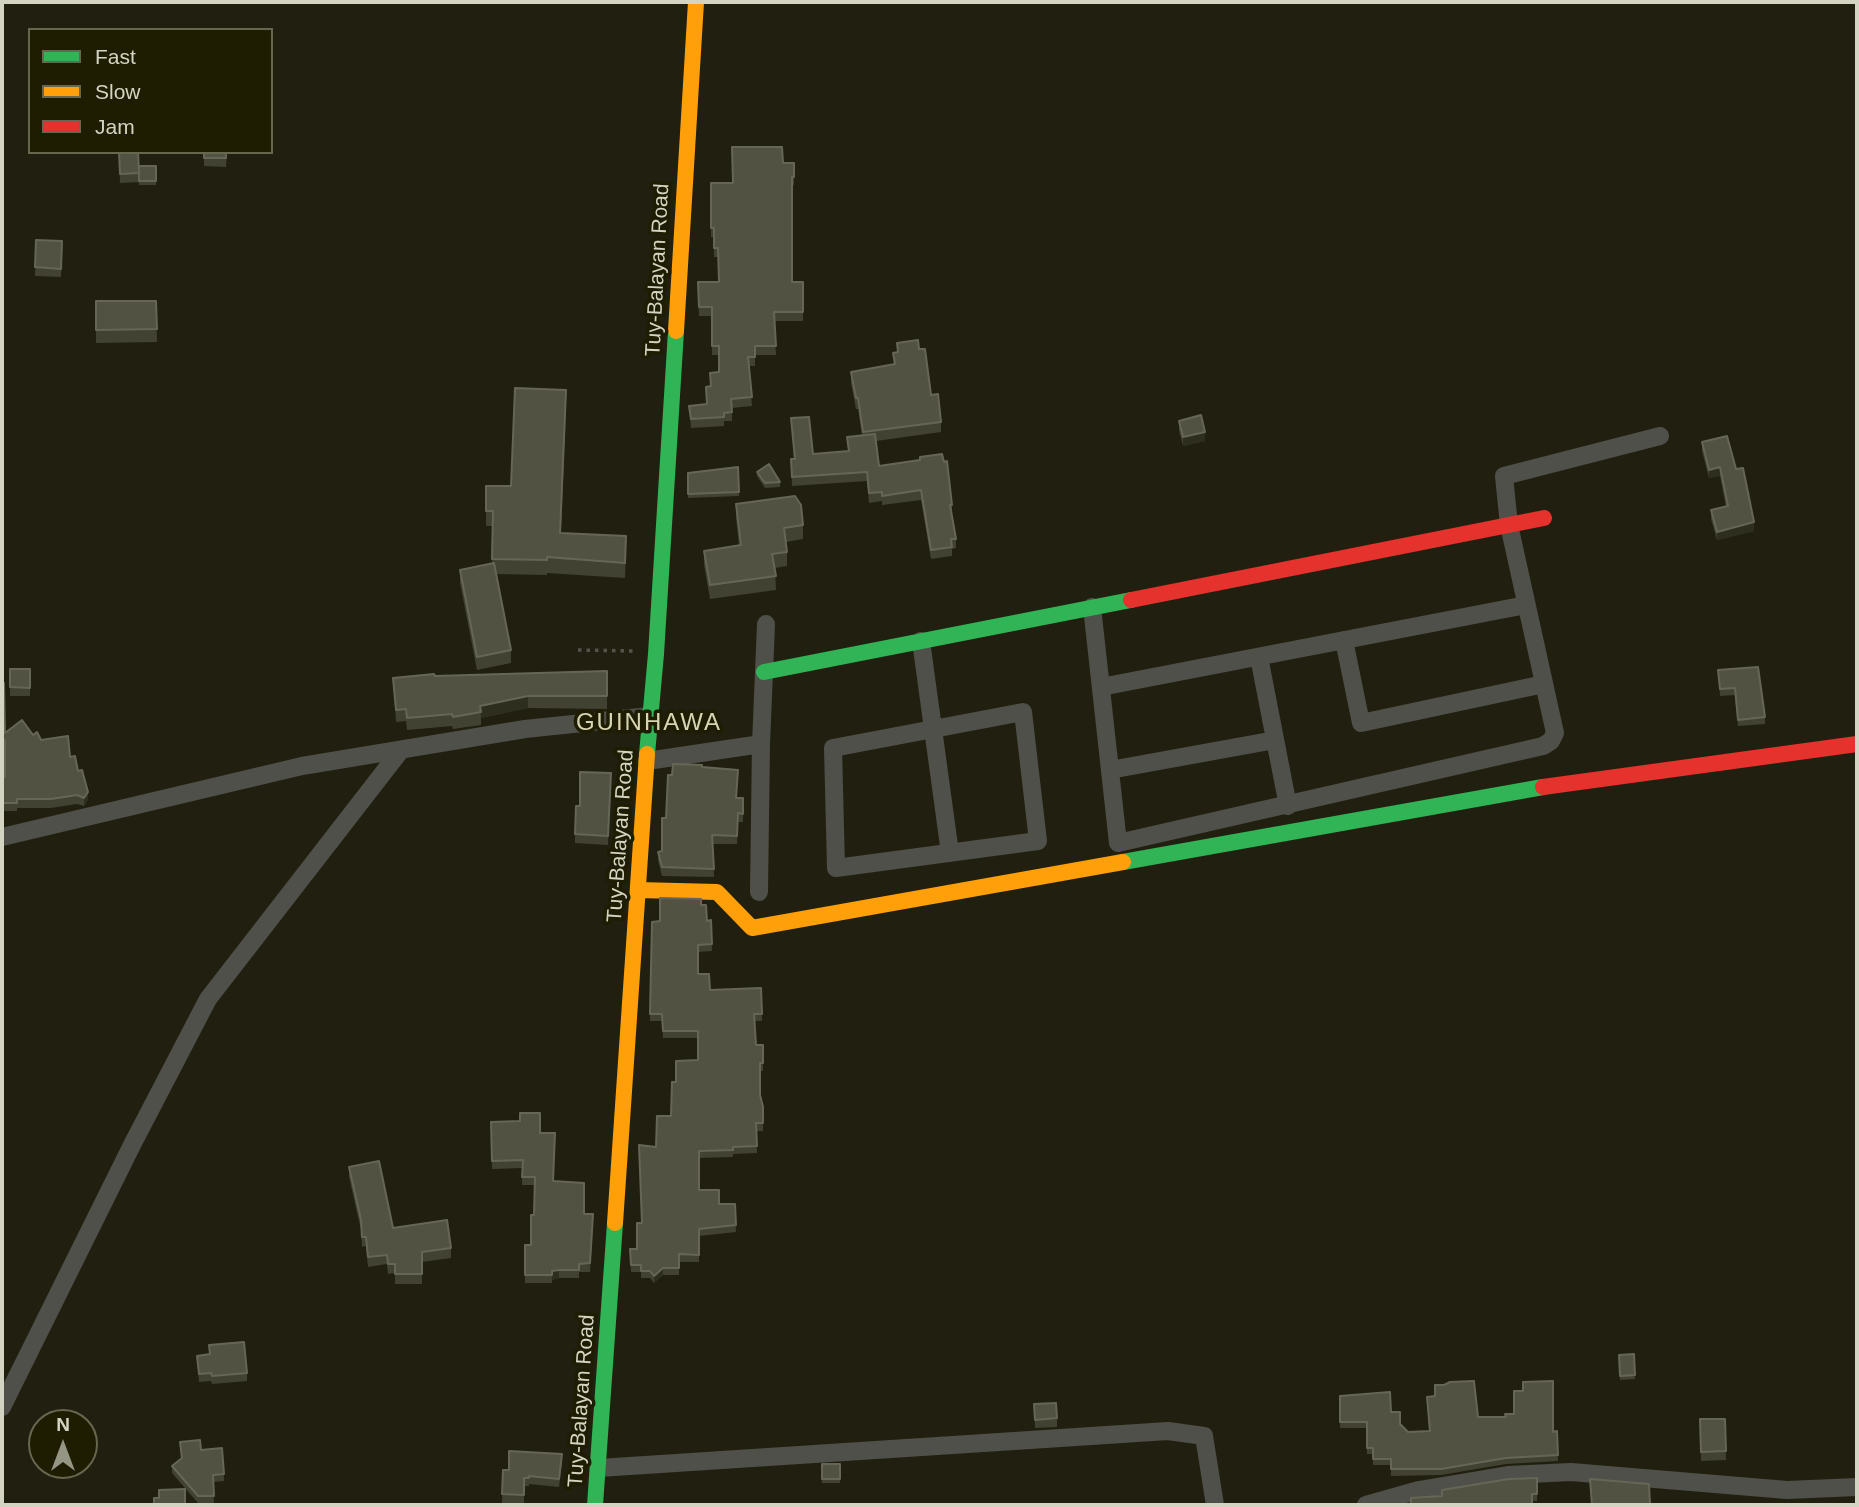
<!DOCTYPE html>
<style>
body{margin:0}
#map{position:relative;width:1859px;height:1507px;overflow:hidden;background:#212010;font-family:Helvetica,sans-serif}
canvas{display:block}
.frame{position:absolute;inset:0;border:4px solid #d4d4c3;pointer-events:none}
.legend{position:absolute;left:28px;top:28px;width:245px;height:126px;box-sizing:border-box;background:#1e1c01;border:2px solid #67664f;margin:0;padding:9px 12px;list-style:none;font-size:21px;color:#d4d4c3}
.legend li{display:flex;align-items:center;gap:14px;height:35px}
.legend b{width:35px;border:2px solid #67664f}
.north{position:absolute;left:28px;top:1409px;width:70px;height:70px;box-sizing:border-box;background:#1e1c01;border:2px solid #67664f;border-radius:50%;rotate:0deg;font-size:19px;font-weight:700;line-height:28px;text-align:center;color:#d4d4c3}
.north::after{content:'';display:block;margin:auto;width:24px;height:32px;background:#959584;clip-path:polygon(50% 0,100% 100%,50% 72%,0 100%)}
</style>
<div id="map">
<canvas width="1859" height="1507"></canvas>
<div class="frame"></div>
<ul class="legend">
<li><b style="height:9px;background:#30b455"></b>Fast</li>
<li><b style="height:9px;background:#ff9f0a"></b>Slow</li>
<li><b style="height:9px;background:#e5322d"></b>Jam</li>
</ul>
<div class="north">N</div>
</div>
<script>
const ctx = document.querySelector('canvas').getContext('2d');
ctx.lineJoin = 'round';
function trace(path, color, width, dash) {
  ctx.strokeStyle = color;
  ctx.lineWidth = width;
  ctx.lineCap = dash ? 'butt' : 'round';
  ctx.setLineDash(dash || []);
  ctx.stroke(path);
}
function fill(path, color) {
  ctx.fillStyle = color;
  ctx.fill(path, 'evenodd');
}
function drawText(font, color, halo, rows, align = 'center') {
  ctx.font = font + ' Helvetica,sans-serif';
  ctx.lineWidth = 7;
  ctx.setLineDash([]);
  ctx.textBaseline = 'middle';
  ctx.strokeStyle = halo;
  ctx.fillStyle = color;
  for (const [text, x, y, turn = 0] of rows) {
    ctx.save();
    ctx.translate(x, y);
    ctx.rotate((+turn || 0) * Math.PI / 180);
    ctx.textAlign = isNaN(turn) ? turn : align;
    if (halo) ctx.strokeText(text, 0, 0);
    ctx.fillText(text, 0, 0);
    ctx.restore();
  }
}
trace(new Path2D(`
 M578 650 634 651`), '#54534c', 3.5, [3.5, 5]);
trace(new Path2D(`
 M1092 607 1118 843 1543 746 1551 741 1555 733 1509 525 1504 476 1660 436
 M1344 640 1361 723 1544 684
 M921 641 950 853
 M1259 657 1288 806
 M1101 687 1526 605
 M1023 712 1038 841 836 868 833 748Z
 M647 761 761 744 766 624
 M1110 770 1275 740
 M2 837 302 766 525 729 650 716
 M759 892 761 744
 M2 1407 132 1145 208 999 401 750
 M599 1468 1168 1431 1204 1436 1215 1505
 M1366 1505 1419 1490 1508 1475 1571 1472 1787 1490 1857 1487`), '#50504a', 18);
trace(new Path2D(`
 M764 672 1131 600
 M647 754 656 654 676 331
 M1123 862 1543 787
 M595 1505 615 1223`), '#30b455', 16);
trace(new Path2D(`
 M676 331 696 2
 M638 890 717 892 752 928 1123 862
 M615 1223 647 754`), '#ff9f0a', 16);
trace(new Path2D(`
 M1131 600 1544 518
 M1543 787 1857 744`), '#e5322d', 16);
fill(new Path2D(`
 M119 152H138L139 182 120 183Z
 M204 152H227L226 167 204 166Z
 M783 163H794V185L792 186V282H803V321H774L776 355H755V366H749L752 406 732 408V421H724V426L691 428 689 406 707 405 706 387 710 386V373L719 372V355H712V316H699L698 282H719L718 257H714V237H711V183H733Z
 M139 166H156V185H139Z
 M36 240 62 241 61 277 35 276Z
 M96 301H156L157 342 96 343Z
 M897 343 919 349 931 395 941 422V432L876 441 879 466 952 505V514L956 539V548L952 549V556L931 559 921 500 882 505V501L869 503 867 481 792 486 791 459H794L791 418 813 454 848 451 847 437 862 435 858 409H856L851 383V372L894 365 893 353 897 352Z
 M566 405 561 533 626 551 625 578 547 573V575L496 574 511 650V663L477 670 460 583V570L492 564 493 526H486V486H511Z
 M1179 421 1205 441 1183 446 1179 430Z
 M1702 442 1736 469 1754 531 1717 540 1711 519V510L1726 507 1720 476 1709 478 1702 451Z
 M738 467 739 496 688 498V473Z
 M757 472 780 482V487L765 488 757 476Z
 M736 504 803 525V539L786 542 787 552V566L775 568 776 590 710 599 704 565V551L739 545 736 518Z
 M10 669H30V696H10Z
 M1718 670 1765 717V724L1738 726 1735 695 1720 696Z
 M607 671V709L528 708 481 718V725L453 729 452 726 407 730 406 721 396 722 393 678Z
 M2 683 5 733 33 735 70 757 78 771 88 800 84 806 77 804 51 808H17V811H2V777H5V748H2Z
 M702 767 738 779 736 798H743V822H738L737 844H713L714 877 662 876 658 860V852L662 851 672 775Z
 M611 773 608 845 575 843V834Z
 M701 905 707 921 711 920 712 951 698 952V974L710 990 761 988 762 1021H755L756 1045H763V1071H760V1095L763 1107V1131H756L757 1153 733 1154V1157L699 1158V1190L719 1204H735L736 1232 699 1236V1262H679V1275H663L654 1283 650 1278H641V1272H631L630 1249H637L656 1147 671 1116 676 1082 698 1060V1038H663L662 1021H650L652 922 660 921Z
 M491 1122 540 1133 554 1181 584 1214 593 1223 590 1272H579V1278H559L552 1280V1283H525V1245H531L534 1215 535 1185H522V1168L492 1169Z
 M349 1167 393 1228 451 1248V1258L422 1262V1284H395V1273L388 1274 387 1264 368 1267 366 1246 362 1247 361 1230 349 1177Z
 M209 1345 247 1373V1381L212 1384 211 1381 199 1382 197 1356 209 1354Z
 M1634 1354 1635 1379 1620 1380 1619 1355Z
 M1340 1396 1391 1412 1408 1432 1429 1431 1427 1397 1478 1417 1557 1431 1558 1461 1506 1464 1441 1475 1391 1476V1465H1373V1454H1367V1428H1340Z
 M1034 1404 1057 1418V1427L1035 1428Z
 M1700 1419H1725L1726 1460 1701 1461Z
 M180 1442 201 1450 224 1474V1481L213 1482 214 1503H198L172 1473V1466L181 1459Z
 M562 1463 559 1487 529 1484V1486H524V1503H502L503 1470H509Z
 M822 1464H840V1483H822Z
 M1537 1478V1501L1442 1496Z`), '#424232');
fill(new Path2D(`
 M1205 432V441L1183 446V437Z
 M1720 467V476L1709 478V470Z
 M1754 522V531L1717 540V532Z
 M528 696V708L481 718 480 706Z
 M88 792V800L84 806V798Z
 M663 1268V1275L654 1283V1276Z
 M559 1270V1278L552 1280V1271Z`), '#2e2e1e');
const building = new Path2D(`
 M732 147H782L783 163H794V177H792V282H803V312H774L776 346H755V357H748L752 397 731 399 732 412 724 413V417L691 419 689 406 707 404 706 387 711 386 710 373 719 372V346H712V307H699L698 282H719L718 248H714V228H711V183H733Z
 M119 152H138L139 173 120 174Z
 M204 152H226V158H204Z
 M139 166H156V181H139Z
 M36 240 62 241 61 269 35 267Z
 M96 301H156L157 329 96 330Z
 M918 340 919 349H925L931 395 938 394 941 422 863 432 858 398H856L851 372 895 364 893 353 898 352 897 343Z
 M515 388 566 390 560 533 626 536 625 563 547 557V560L492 559 493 511H486V486H511Z
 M1201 415 1205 432 1183 437 1179 421Z
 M809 417 813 454 849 451 847 437 875 434 879 466 920 460V457L942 454 944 462 947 461 952 505H950L956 539H951L952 547 931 550 921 490 882 496V492L869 493 867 472 792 477 791 459H795L791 418Z
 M1727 436 1736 469 1743 468 1754 522 1717 532 1711 510 1728 506 1720 467 1709 470 1702 442Z
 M769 464 780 482 765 483 757 472Z
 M738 467 739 492 688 494V473Z
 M795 496 801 505 803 525 784 528 787 552 772 554 776 576 710 585 704 551 741 545 736 504Z
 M494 563 511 650 477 657 460 570Z
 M1758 667 1765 717 1738 720 1735 688 1720 689 1718 670Z
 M10 669H30V688L10 687Z
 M607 671V696H528L480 706 481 712 453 717 452 714 407 718 406 709 396 710 393 678 434 674 435 676Z
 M2 683H4L5 733 22 720 33 735 37 732 41 740 68 736 70 757 75 756 78 771 82 770 88 792 84 798 77 795 51 799H17V803H2V777H5V740H2Z
 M673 764 702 765V767L738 770 736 798H743V814L738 813 737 836 712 835 714 869 662 867 658 852 662 851V818H666L668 775H672Z
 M580 772 611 773 608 836 575 834 576 806H580Z
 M660 898 701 899V905H706L707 921 711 920 712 944 698 945V974H709L710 990 761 988 762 1014H754L756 1045H763V1063H760V1095L763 1107V1123H756L757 1146 733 1147V1150L699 1151V1190H719V1204H735L736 1225 699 1229V1255L679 1254V1268H663L654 1276 650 1271H641V1265H631L630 1249H637V1223H642L639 1145 656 1147 657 1116H671L672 1082H676V1061L698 1060V1031H663L662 1014H650L652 922 660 921Z
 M520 1113H540V1133H555L553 1181 584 1183V1214H593L590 1263 579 1264V1270H559L552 1271V1275H525V1245H531V1215H534L535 1177H522L523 1160 492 1161 491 1122 520 1121Z
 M379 1161 393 1228 447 1220 451 1248 422 1252V1274H395V1264H388L387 1255 368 1257 366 1237H362L361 1220 349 1167Z
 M244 1342 247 1373 212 1376 211 1373 199 1374 197 1356 210 1354 209 1345Z
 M1634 1354 1635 1375 1620 1376 1619 1355Z
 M1474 1381 1478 1417H1506L1505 1414H1514V1391H1523V1382L1553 1381V1432L1557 1431 1558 1455 1506 1458 1441 1469H1391V1459H1373V1448H1367V1422H1340V1396L1390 1392 1391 1412H1400V1424L1408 1432 1430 1431 1427 1397 1435 1396V1385H1444L1450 1382Z
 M1056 1403 1057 1418 1035 1420 1034 1404Z
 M1700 1419H1725L1726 1451 1701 1452Z
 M200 1440 201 1450 222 1448 224 1474 213 1475 214 1496H198L172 1466 182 1458 180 1442Z
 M509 1451 562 1454 559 1479 529 1476V1478H524V1495L502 1494 503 1470H509Z
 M822 1464H840V1479H822Z
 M1537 1478V1494H1532V1505H1411V1498L1442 1496V1490L1509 1479Z
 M1590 1479 1649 1484 1650 1505H1592Z
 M185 1489V1505H154V1498H159V1490Z`);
fill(building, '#525242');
trace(building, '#666656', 2);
drawText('21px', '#d4d4c3', '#1e1c01', [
 ["Tuy-Balayan Road",658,270,-87],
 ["Tuy-Balayan Road",621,836,-86],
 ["Tuy-Balayan Road",582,1401,-86]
]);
ctx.letterSpacing = '2px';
drawText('24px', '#d6d4b2', '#1e1c01', [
 ["GUINHAWA",649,723]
]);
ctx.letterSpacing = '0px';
</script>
